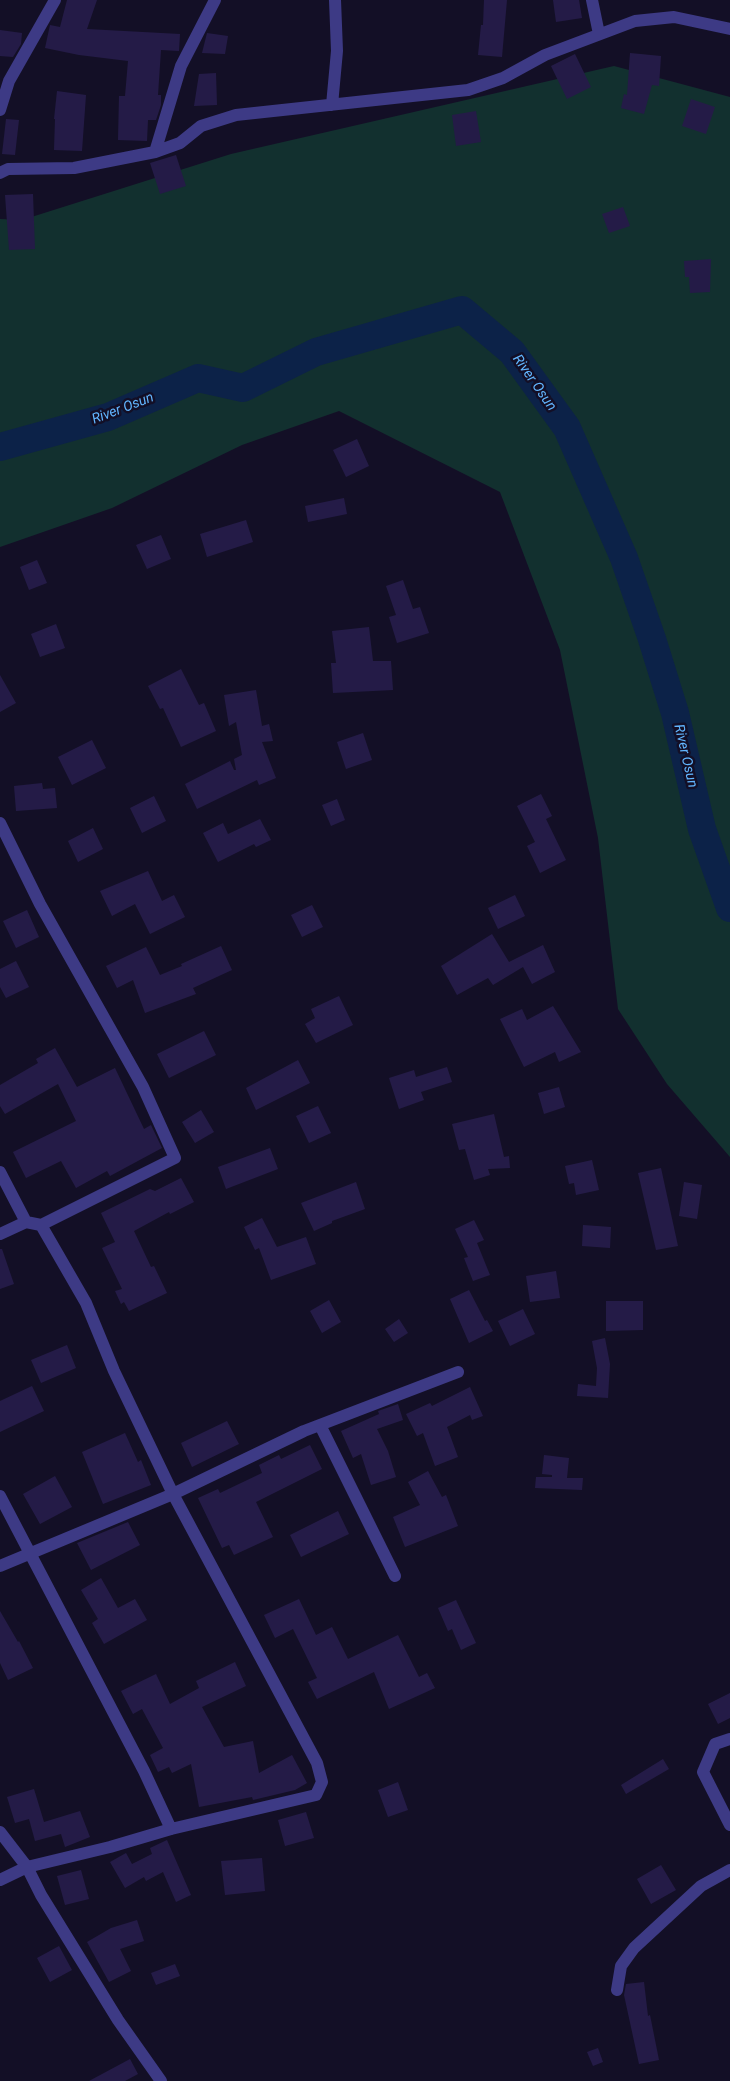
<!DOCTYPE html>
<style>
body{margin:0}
canvas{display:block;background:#130f26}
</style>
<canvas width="730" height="2081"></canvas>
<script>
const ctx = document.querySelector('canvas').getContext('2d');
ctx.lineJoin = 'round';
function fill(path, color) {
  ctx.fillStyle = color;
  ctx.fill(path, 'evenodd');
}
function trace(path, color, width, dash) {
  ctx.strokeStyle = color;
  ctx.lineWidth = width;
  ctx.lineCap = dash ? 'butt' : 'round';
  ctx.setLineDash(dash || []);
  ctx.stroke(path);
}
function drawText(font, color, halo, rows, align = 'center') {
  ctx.font = font + ' Roboto,sans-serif';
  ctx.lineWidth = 5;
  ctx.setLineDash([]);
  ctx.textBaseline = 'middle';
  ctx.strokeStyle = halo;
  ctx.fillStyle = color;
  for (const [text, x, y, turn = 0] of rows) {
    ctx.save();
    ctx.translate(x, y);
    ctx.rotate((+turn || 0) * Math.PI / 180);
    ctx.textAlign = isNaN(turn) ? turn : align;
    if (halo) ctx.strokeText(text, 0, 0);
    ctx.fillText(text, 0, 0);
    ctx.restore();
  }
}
fill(new Path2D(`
 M614 66 730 97V1157L667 1084 618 1009 598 838 560 650 500 492 339 411 242 445 112 508 0 547V219L22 220 231 154Z`), '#12302f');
trace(new Path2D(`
 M0 447 108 417 198 378 243 388 316 352 462 310 512 352 567 428 624 558 652 639 675 713 702 829 730 908`), '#0c2248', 28);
fill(new Path2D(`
 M67 0H97L87 29 180 34 179 51 161 50 158 95H161V105L156 120H148L147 141 118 140 119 96H125L128 61 79 55 45 48 50 25 60 27Z
 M484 0H507L502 57 478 55 481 25H483Z
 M553 0H579L582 18 556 22Z
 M0 30 22 33 21 44 13 57 0 56Z
 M207 33 228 36 225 54 202 53Z
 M630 53 661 56 659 86 652 85 644 114 621 108 624 94 627 95Z
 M575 54 591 87 567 99 551 66Z
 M216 73 217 105 194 106 199 74Z
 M57 91 86 95 82 151 54 150 55 119H54Z
 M691 99 715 107 706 134 682 126Z
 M476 111 481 142 456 146 452 115Z
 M6 119 19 120 15 155 2 154Z
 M176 155 186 186 160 194 150 163Z
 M33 194 35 249 9 250 5 195Z
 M623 207 630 226 609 233 602 214Z
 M711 259 710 292 690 293 689 277H685L684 261Z
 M357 439 369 466 346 477 333 450Z
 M344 498 347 514 308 522 305 506Z
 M246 520 253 542 207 557 200 534Z
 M161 535 171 559 147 569 136 545Z
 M37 560 47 583 29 590 20 567Z
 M403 580 413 609 420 607 429 633 397 643 389 617 396 615 386 586Z
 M56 624 65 648 40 657 31 634Z
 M369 627 373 661H391L393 690 333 693 331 663H336L332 631Z
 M181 669 199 705 204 703 216 731 181 747 163 708 160 709 148 686Z
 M0 675 16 703 0 712Z
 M256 690 262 726 269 724 273 741 262 742 276 778 259 785 257 780 197 809 185 784 230 761 234 770H236L234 759 242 755 236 722 229 726 224 695Z
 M363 733 372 760 346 769 337 742Z
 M92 740 106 768 72 785 58 757Z
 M42 783 43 789 55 788 57 808 16 811 14 786Z
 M541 794 552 816 546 819 566 860 540 873 527 846 535 842 517 806Z
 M154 796 166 821 142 833 130 808Z
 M337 799 345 820 331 826 322 805Z
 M260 819 271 840 256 847 254 844 218 862 203 833 223 823 228 834Z
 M93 828 103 849 78 862 68 841Z
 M148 871 162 901 174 895 185 917 150 934 135 904 112 916 100 891Z
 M515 895 525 916 498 929 488 908Z
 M312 905 323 927 302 937 291 915Z
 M27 910 39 937 16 948 3 921Z
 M492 934 509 962 543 945 555 972 532 984 523 967 493 985 488 978 457 995 441 966Z
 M221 946 232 970 193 988 196 994 145 1013 133 980 117 988 106 966 146 947 160 975 182 966 181 964Z
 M16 961 29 987 6 998 0 987V969Z
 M339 996 353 1025 316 1043 305 1024 315 1018 311 1009Z
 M553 1006 581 1052 559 1062 555 1052 524 1067 500 1019 522 1009 527 1020Z
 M204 1031 216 1055 169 1078 157 1054Z
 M55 1048 77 1087 115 1068 144 1129 151 1125 162 1148 110 1176 107 1171 76 1188 61 1161 26 1178 13 1152 76 1121 58 1084 5 1114 0 1106V1085L38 1063 36 1059Z
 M298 1060 310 1083 256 1110 246 1088Z
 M447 1067 452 1082 421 1092 424 1100 399 1109 389 1078 414 1070 416 1077Z
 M559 1087 565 1107 544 1114 538 1093Z
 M318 1106 331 1133 309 1143 296 1116Z
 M201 1110 214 1132 195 1143 182 1122Z
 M494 1114 504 1157 509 1156 510 1168 488 1169 490 1175 474 1180 465 1149 459 1150 452 1124Z
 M270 1148 278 1169 226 1189 218 1167Z
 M592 1160 599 1190 576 1195 574 1183 569 1184 565 1166Z
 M661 1168 678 1246 656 1250 638 1173Z
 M181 1178 194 1202 170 1214 169 1212 134 1231 151 1267 154 1266 167 1293 129 1311 124 1302 121 1304 115 1291 122 1289 102 1248 115 1242 101 1213 150 1189 155 1191Z
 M356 1182 365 1209 332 1221V1223L314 1231 301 1203Z
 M684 1182 702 1185 697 1219 679 1216Z
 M262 1218 277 1247 306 1237 316 1264 271 1280 259 1248 255 1250 244 1227Z
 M474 1220 484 1240 477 1243 490 1275 473 1281 464 1258 468 1257 455 1229Z
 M583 1225 611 1227 610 1248 582 1246Z
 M0 1249H2L14 1284 0 1289Z
 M556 1271 560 1298 530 1302 526 1276Z
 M469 1290 485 1321 487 1320 493 1331 469 1343 450 1299Z
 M329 1300 341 1322 322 1333 310 1311Z
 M606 1301H643V1330L606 1331Z
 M523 1309 535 1334 510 1346 498 1321Z
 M399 1319 408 1333 394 1342 385 1329Z
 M605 1338 610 1364 608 1398 577 1396 578 1384 596 1386 597 1368 592 1341Z
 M67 1345 76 1368 41 1383 31 1360Z
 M32 1386 44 1411 0 1432V1401Z
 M470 1387 483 1416 472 1420 470 1415 447 1427 458 1457 435 1466 423 1433 417 1436 406 1414 430 1403 432 1406Z
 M398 1404 403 1420 377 1429 388 1451 396 1477 371 1485 361 1454 353 1458 341 1431 379 1414 378 1411Z
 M227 1421 239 1444 192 1467 181 1443Z
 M125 1433 138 1462 141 1460 151 1485 103 1504 82 1452Z
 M310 1445 322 1469 256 1502 273 1537 234 1555 229 1545 222 1548 198 1498 218 1489 220 1493 262 1473 259 1465 279 1455 281 1459Z
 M544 1455 569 1458 567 1478H583L582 1490 535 1488 536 1477H552V1475L542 1474Z
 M428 1471 442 1497 446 1495 458 1526 405 1547 393 1517 420 1505 408 1482Z
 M55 1476 72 1507 40 1524 23 1494Z
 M338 1511 349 1534 301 1557 290 1535Z
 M128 1522 140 1545 91 1570 77 1543Z
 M101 1578 118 1608 135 1599 147 1620 104 1644 92 1623 98 1619 81 1590Z
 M299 1599 316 1635 332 1627 348 1659 398 1635 419 1677 427 1673 435 1688 389 1709 374 1672 317 1699 308 1682 317 1678 293 1629 275 1638 264 1615Z
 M456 1600 476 1643 461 1650 452 1629 448 1631 438 1608Z
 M0 1611 18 1642 19 1641 33 1668 8 1680 0 1663Z
 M235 1662 246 1686 202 1707 224 1747 253 1741 259 1773 292 1755 307 1783 295 1790 253 1800 252 1797 199 1807 191 1764 172 1773 169 1767 158 1772 150 1755 163 1748 142 1709 133 1714 121 1691 156 1674 170 1704 199 1688 196 1681Z
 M730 1693V1718L718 1724 708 1704Z
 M663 1759 669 1769 626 1794 621 1785Z
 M398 1782 408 1810 388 1817 378 1790Z
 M34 1789 44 1822 80 1811 90 1837 65 1847 61 1834 35 1841 29 1819 15 1823 7 1797Z
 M306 1812 314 1838 285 1846 278 1820Z
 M167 1840 191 1895 176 1902 163 1872 146 1881 144 1877 125 1888 110 1862 126 1853 132 1864 152 1854 150 1848Z
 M262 1858 265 1891 225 1895 221 1861Z
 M661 1865 676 1890 651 1904 637 1879Z
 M81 1870 89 1899 65 1905 57 1876Z
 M137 1920 144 1941 120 1949 131 1971 109 1982 87 1942 111 1928Z
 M59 1946 72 1970 50 1982 37 1958Z
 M175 1964 180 1976 156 1985 151 1973Z
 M644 1982 648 2016 650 2015 659 2060 639 2064 624 1995 626 1984Z
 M598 2048 603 2062 593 2066 587 2052Z
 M130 2059 138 2074 125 2081H89Z`), '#241b47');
trace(new Path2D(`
 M592 0 599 34
 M332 105 337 51 335 0
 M0 110 9 81 55 0
 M155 152 181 66 215 0
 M0 173 8 169 74 168 155 152 180 143 201 126 236 115 468 90 503 78 545 55 635 21 674 17 730 29
 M0 823 40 904 143 1087 175 1158 41 1225 26 1222 0 1172
 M0 1234 26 1222
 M320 1425 395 1576
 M0 1496 144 1771 171 1829
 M0 1566 173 1494 304 1431 458 1372
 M730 1739 715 1744 703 1772 730 1825
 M0 1832 27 1867 41 1895 118 2020 161 2081
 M0 1880 27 1867 110 1847 171 1829 316 1795 322 1782 317 1763 173 1494 114 1371 86 1303 41 1225
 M617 1990 621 1966 634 1948 701 1886 730 1870`), '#3d3a85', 12);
drawText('italic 14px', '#62b6ff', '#130f26', [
 ["River Osun",534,383,55],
 ["River Osun",123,409,-21],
 ["River Osun",685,756,77]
]);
</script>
